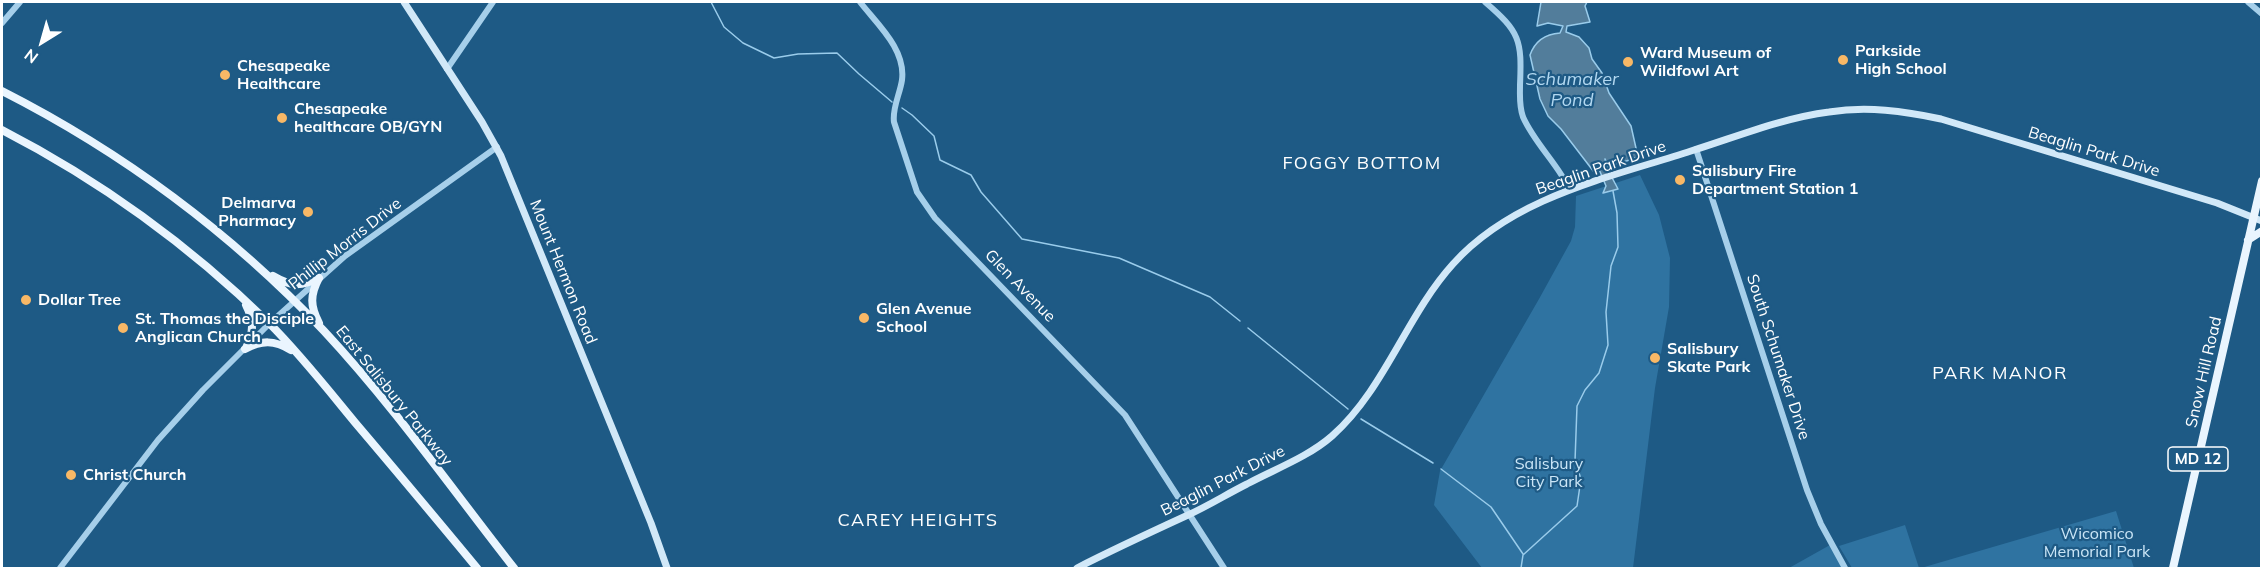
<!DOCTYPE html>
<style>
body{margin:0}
#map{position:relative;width:2263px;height:570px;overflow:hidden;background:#1e5a85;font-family:Mulish,sans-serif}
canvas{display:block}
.frame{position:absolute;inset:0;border:3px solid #fff;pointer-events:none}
.north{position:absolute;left:12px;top:12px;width:60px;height:60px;-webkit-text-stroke:4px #1e5a85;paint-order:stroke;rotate:217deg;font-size:16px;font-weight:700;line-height:24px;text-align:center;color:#fff}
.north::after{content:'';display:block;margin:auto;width:21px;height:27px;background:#fff;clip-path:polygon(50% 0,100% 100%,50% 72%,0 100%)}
</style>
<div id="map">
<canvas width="2263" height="570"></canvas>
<div class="frame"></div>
<div class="north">N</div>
</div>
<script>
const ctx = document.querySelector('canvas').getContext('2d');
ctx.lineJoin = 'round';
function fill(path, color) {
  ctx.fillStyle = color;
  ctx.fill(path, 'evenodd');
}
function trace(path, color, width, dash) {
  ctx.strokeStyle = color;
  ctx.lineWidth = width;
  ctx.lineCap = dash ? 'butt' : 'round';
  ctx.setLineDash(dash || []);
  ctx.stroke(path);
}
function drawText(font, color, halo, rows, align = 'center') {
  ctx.font = font + ' Mulish,sans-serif';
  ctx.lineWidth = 4.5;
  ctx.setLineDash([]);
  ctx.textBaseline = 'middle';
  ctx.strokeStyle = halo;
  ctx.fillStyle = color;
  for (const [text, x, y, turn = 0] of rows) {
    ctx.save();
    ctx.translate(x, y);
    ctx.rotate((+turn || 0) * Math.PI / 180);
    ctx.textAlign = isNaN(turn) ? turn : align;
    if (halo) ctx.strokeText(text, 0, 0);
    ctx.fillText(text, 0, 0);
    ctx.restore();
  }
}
fill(new Path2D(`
 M1640 175 1659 215 1670 258 1669 307 1655 388 1633 568H1482L1434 505 1440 471 1539 299 1571 241 1575 227 1576 196Z
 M2116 511 2134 568H1921Z
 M1905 525 1919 568H1852L1839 546Z
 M1830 545 1843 568H1789Z`), '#2f73a1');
const water = new Path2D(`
 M1541 2H1587L1585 6 1590 22 1567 26 1566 32 1579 37 1589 48 1592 59 1602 73 1609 93 1631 126 1638 157 1609 167 1605 159 1608 170 1618 189 1603 193 1606 186 1596 162 1597 170 1594 172 1561 129 1548 116 1540 99 1530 55C1535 41 1546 34 1560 33L1563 26 1548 23 1537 26Z`);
fill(water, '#527d9b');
trace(water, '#9acceb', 1.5);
trace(new Path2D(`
 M711 2 724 27 743 43 774 58 798 54 837 53 859 74 892 102
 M902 108 912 115 934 136 940 160 971 175 981 192 1022 239 1119 258 1210 297 1240 321
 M1248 328 1348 409
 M1361 419 1433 463
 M1441 469 1491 507 1523 554
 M1521 568 1523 555 1577 506 1581 479 1575 461 1577 406 1585 390 1599 373 1608 345 1606 312 1611 266 1618 247 1617 213 1613 191`), '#9acceb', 1.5);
trace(new Path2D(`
 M860 2C877 24 906 49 902 80 900 94 892 108 894 122L917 192 935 218 1125 415 1224 568
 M1485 2C1520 32 1522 40 1520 85 1520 97 1519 106 1523 117 1535 144 1558 164 1570 190
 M2248 2 2262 14
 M2 23 20 2
 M447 69 493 2
 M1696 149 1807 490 1821 524 1845 568
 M60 568 158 440 203 390 269 324 345 256 497 147`), '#a6cfea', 6);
trace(new Path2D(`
 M404 2 482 122 501 156 651 523 667 568
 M1077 568C1114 549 1151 532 1188 515 1208 506 1227 494 1247 484 1275 469 1308 457 1332 436 1385 389 1406 316 1453 264 1513 197 1608 178 1691 151 1736 137 1782 118 1829 112 1867 106 1904 111 1941 119L2217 203 2262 221`), '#d1e8f8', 7);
trace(new Path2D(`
 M2 91C122 152 231 233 324 331 393 405 452 489 514 568
 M2 130C99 180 190 246 269 323 301 355 329 391 358 426 398 473 438 521 477 568
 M2248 240 2262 231
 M273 276C290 286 301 287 319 278
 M319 278C310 295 310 306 319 323
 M246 348C254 332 254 321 246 305
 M245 349C262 340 274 340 291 350
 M2173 568 2262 181`), '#eaf5fe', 8);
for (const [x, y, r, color] of [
 [1843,60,6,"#f8b866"],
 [1628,62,6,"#f8b866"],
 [225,75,6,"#f8b866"],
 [282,118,6,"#f8b866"],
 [1680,180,6,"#f8b866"],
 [308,212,6,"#f8b866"],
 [26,300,6,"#f8b866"],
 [864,318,6,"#f8b866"],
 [123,328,6,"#f8b866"],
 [1655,358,6,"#f8b866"],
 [71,475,6,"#f8b866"]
]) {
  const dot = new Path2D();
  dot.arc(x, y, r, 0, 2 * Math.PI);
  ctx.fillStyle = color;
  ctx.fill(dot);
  trace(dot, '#1e5a85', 2);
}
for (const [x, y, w] of [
 [2198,459,60]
]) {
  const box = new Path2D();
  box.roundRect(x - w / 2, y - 12, w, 24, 4.5);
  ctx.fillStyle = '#1e5a85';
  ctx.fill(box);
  trace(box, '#fff', 1.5);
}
drawText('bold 15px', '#fff', null, [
 ["MD 12",2198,459]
]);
drawText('bold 16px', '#fff', '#1e5a85', [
 ["Parkside",1855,51],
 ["High School",1855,69],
 ["Ward Museum of",1640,53],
 ["Wildfowl Art",1640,71],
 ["Chesapeake",237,66],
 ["Healthcare",237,84],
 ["Chesapeake",294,109],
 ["healthcare OB/GYN",294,127],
 ["Salisbury Fire",1692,171],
 ["Department Station 1",1692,189],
 ["Delmarva",296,203,"right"],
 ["Pharmacy",296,221,"right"],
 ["Dollar Tree",38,300],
 ["Glen Avenue",876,309],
 ["School",876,327],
 ["St. Thomas the Disciple",135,319],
 ["Anglican Church",135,337],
 ["Salisbury",1667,349],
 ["Skate Park",1667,367],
 ["Christ Church",83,475]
], 'left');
drawText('16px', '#fff', '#1e5a85', [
 ["Beaglin Park Drive",2094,152,17],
 ["Beaglin Park Drive",1601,168,-19],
 ["Phillip Morris Drive",345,244,-38],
 ["Mount Hermon Road",563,272,68],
 ["Glen Avenue",1020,286,46],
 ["South Schumaker Drive",1778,357,72],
 ["Snow Hill Road",2204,372,-77],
 ["East Salisbury Parkway",394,396,51],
 ["Beaglin Park Drive",1223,481,-27]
]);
drawText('16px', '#cbe6f7', '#1e5a85', [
 ["Salisbury",1549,464],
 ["City Park",1549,482],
 ["Wicomico",2097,534],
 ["Memorial Park",2097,552]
]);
drawText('italic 18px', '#b2d8f1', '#1e5a85', [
 ["Schumaker",1572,80],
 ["Pond",1572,101]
]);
ctx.letterSpacing = '1.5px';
drawText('18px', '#fff', '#1e5a85', [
 ["FOGGY BOTTOM",1362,164],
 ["PARK MANOR",2000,374],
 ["CAREY HEIGHTS",918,521]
]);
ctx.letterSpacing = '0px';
</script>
